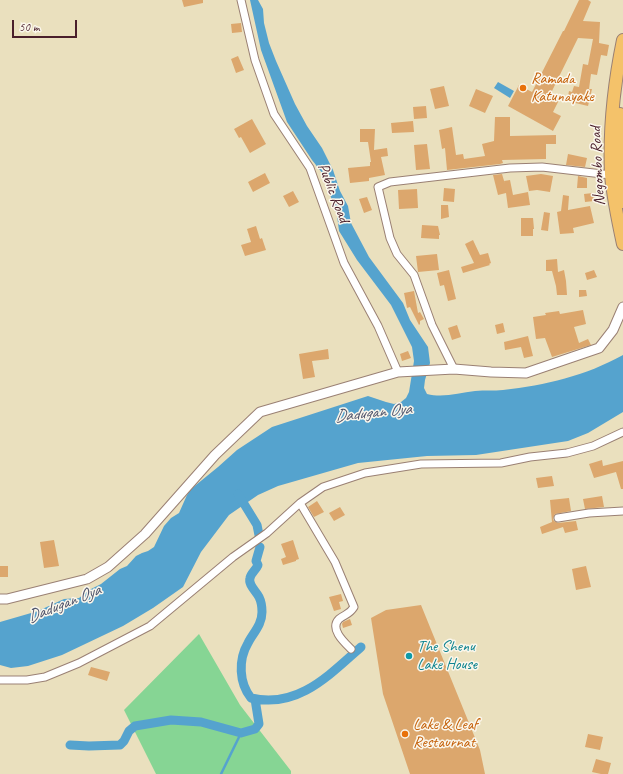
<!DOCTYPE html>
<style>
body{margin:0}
#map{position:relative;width:623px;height:774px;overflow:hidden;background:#eae0be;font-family:Caveat,sans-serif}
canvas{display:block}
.scale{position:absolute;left:12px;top:20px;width:65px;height:18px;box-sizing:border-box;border:2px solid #4a1f2b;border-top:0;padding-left:5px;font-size:12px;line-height:14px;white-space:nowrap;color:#4a1f2b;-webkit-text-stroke:3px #fbf7ec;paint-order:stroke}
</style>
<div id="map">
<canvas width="623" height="774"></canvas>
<div class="scale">50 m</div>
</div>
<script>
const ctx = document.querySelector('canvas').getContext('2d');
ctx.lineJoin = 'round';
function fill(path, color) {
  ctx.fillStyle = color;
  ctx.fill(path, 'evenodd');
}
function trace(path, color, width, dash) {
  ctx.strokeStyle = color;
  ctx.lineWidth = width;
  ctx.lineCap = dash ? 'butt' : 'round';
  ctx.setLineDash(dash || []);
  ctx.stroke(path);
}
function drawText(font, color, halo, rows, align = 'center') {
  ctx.font = font + ' Caveat,sans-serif';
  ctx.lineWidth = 3;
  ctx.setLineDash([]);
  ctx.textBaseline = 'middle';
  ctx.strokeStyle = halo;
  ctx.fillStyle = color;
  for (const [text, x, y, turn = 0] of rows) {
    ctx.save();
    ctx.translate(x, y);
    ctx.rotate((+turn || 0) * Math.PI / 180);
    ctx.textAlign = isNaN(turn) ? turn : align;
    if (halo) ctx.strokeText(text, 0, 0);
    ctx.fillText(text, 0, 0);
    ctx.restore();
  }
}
fill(new Path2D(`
 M199 634 240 705 291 771V774H156L124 710Z`), '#86d594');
fill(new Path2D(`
 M250 0H258L263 9 264 23 269 43 276 61 295 104 307 126 322 148 333 170 340 191 348 206 351 223 369 257 403 303 410 320 428 347 430 363 425 380 424 388 427 394C443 398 459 393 475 391 485 390 494 391 503 390 546 385 585 376 623 355V412L588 433 568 441 476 455 427 456 358 463 278 486 258 495 229 515 201 552 183 587 153 608 123 626 62 655 28 666 11 668 0 665V622L38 611 64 599 79 598 89 590 101 584 120 569 127 566 136 556 142 553 148 551 154 547 164 526 171 518 179 513 187 495 191 489 218 467 237 450 272 427 368 396 386 402 394 404 401 402 406 398 409 392 414 361 412 347 391 305 357 260 339 231 337 215 323 174 312 160 287 122 261 50Z
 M498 82 514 91 510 98 494 88Z`), '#55a3ce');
trace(new Path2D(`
 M221 774 241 733`), '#55a3ce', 2.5);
trace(new Path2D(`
 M238 494 257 525 259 535
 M260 547 256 561 258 565C256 570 251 573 250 578 248 585 256 591 259 597 261 601 262 608 262 612 262 625 253 633 248 643 238 660 239 683 251 698 298 709 329 675 361 647
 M70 745 89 746 120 745 124 741 129 731 135 726 171 720 201 722 241 733 255 729 259 724 255 699`), '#55a3ce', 9);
fill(new Path2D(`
 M182 0H203V3L184 7Z
 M579 0H588L591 2 583 21 600 22 599 43 609 45 607 56 601 55 597 75 591 74 589 89H592L588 106 567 101 569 91 572 92 574 86 579 87 583 64 588 65 593 39 578 38 551 93 560 98 553 112 561 116 553 131 508 106 519 85 532 92 563 31H564Z
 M241 23 242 32 232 33 231 24Z
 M238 56 244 70 236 73 231 59Z
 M444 86 449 106 435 109 430 89Z
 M476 89 493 96 485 113 469 106Z
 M426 106 427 118 414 119 413 107Z
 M495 117H510V136L556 135V144H546V159L502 160 503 163 500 164 447 170 445 148 442 149 439 130 452 127 456 155 463 154 464 159 485 156 482 144 494 141Z
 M252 119 266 144 250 153 241 137 239 138 234 129Z
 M413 121 414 132 392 133 391 123Z
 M360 129H375L374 150 387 148 388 156 381 157 385 175 369 178V181L350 183 348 168 370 166V162H371L368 142H360Z
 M427 144 430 169 416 170 414 145Z
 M568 154 587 158 585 167 566 165Z
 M265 173 270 183 253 192 248 182Z
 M502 174 505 184 504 181 510 180 513 195 528 192 530 205 508 208 506 193 498 195 493 175Z
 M541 174 553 176 550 192 537 190 529 191 526 176Z
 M578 176 587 178V188H577Z
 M444 188 455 189 454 202 443 201Z
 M417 189 418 208 399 209 398 190Z
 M293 191 299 202 289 207 283 196Z
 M593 193 594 201 585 202 584 194Z
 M563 195 569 196 568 210 590 206 594 223 573 228 574 233 560 234 557 212 561 211Z
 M367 197 372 210 364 213 359 199Z
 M441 205H448L449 217 441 219Z
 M544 212 550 213 548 231 541 230Z
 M521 218H533L534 229H533V236H521Z
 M422 225 438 226 440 235H439V239L421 238Z
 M256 226 260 239 262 238 266 250 245 256 241 245 251 242 247 229Z
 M473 240 480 255 488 253 491 263 489 264 490 265 463 273 461 267 474 263 465 244Z
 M437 254 439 270 418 272 416 256Z
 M557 259 558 272 564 270 566 281 567 295H557L556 286 552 271H546V260Z
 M449 270 456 299 448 301 444 285 440 286 437 273Z
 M594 270 597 277 587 280 585 273Z
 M579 290H586L587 296 579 297Z
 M414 291 418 313 420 312 424 319 420 321V324L419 325 410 307 407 308 404 293Z
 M583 310 586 324 574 327 579 343 588 339 591 345 552 357 545 338 536 339 533 317 546 315 545 313 559 311 560 314Z
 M503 323 505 332 497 334 495 325Z
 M457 325 461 337 452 340 448 328Z
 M528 336 533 356 524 358 521 347 505 350 504 342Z
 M328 349 329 359 312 361 315 377 303 379 299 354Z
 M408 351 411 358 402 361 400 354Z
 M602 460 603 466 623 461V489H621L616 472 594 478 589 464Z
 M552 476 554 486 538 488 536 478Z
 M602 496 604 507 585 509 583 499Z
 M569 498 571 511 555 514 553 519 554 521 558 523 576 521 578 530 565 533 563 527 542 534 540 527 552 522 550 500Z
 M317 501 324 512 314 517 308 507Z
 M340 507 345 515 334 521 329 513Z
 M54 540 59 566 44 568 40 542Z
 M293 540 299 559 296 560V561L283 565 281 559 286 557 281 544Z
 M0 566H8V577H0Z
 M586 566 591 587 576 590 572 569Z
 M341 594 343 601 339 602 341 609 334 611 329 597Z
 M421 605 480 750 485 774H410L383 694 371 618 386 610Z
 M350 619 352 625 343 628 342 624 343 622Z
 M91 667 110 672 107 681 88 675Z
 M588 734 603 737 600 750 585 747Z
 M596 759 611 763 608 774H601L592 772Z`), '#dca76d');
const minor = new Path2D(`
 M241 0 255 60 274 114 310 168 344 263 378 326 398 372
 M454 369 432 325 414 275 397 254 390 238 378 187 390 182 510 168 542 167 611 175
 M300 503 335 562 354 607C349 615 345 614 339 619 329 629 345 643 351 649
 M558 518 589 513 623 511
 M0 680H27L45 677 79 663 150 626 233 557 267 533 300 503 323 487 365 473 421 464 501 463 530 457 567 453 593 446 623 432`);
const tertiary = new Path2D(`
 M0 599H7L87 579 108 567 145 534 215 455 260 412 398 372 454 369 491 372 526 373 599 348 613 330 623 307`);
const trunk = new Path2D(`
 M623 40C614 84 609 129 611 174 613 198 618 221 623 244
 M620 114 619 175 623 202`);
trace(minor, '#9a8074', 9);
trace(tertiary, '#9a8074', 11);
trace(trunk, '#9a8074', 14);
trace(minor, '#fff', 7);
trace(tertiary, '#fff', 9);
trace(trunk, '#f4c26a', 12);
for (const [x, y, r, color] of [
 [523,88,4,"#e8710a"],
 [409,656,4,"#0f9aa8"],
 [405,734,4,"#e8710a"]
]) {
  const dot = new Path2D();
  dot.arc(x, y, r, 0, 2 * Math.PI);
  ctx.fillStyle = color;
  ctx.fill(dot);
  trace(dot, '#fbf7ec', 1.5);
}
drawText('16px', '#c56008', '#fbf7ec', [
 ["Ramada",531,79],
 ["Katunayake",531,97],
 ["Lake & Leaf",413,725],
 ["Restaurnat",413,743]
], 'left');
drawText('16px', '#4a1f2b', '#fbf7ec', [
 ["Negombo Road",598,166,-93],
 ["Public Road",333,193,69]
]);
drawText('16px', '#0d838f', '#fbf7ec', [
 ["The Shenu",417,647],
 ["Lake House",417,665]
], 'left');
drawText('italic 17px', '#4e546c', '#fbf7ec', [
 ["Dadugan Oya",373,413,-6],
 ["Dadugan Oya",64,604,-22]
]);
</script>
